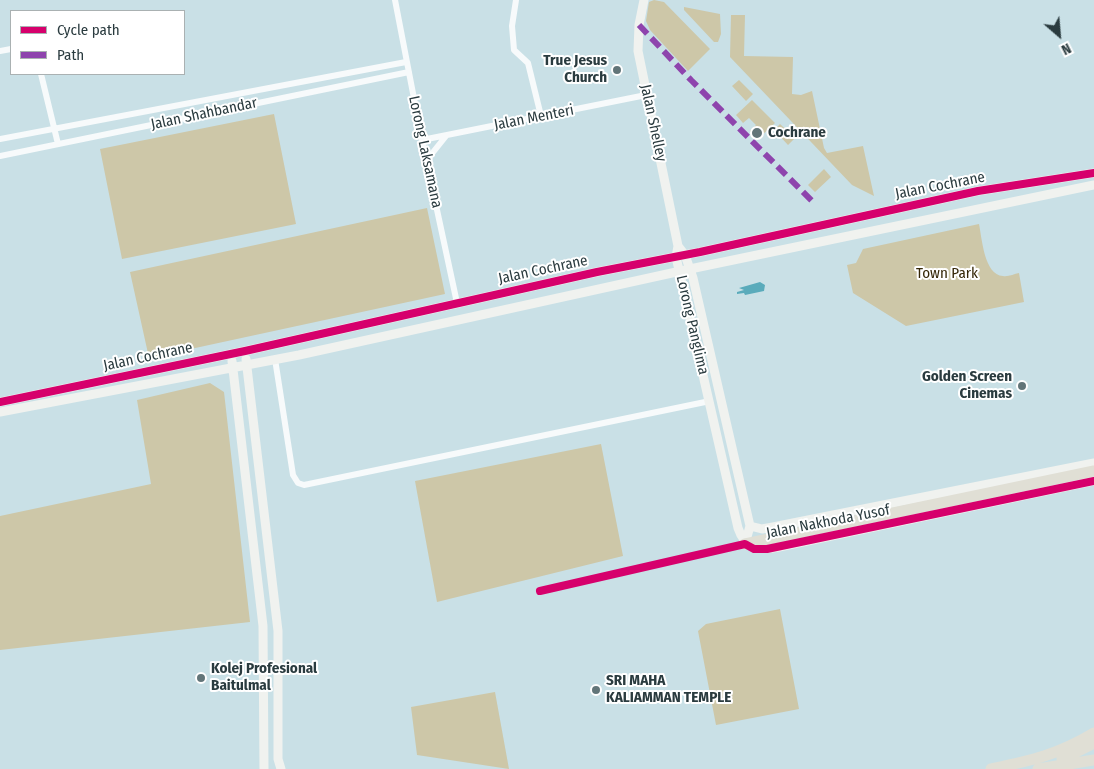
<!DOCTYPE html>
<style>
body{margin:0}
#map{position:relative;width:1094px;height:769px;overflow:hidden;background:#c9e0e6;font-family:"Fira Sans Condensed",sans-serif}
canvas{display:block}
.legend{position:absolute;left:10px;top:10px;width:175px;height:65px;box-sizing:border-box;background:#fff;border:1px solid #aab1b2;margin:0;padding:6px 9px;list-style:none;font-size:15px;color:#2a3b3f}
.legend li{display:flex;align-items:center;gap:10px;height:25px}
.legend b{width:25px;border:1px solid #aab1b2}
.north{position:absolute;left:1034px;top:10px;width:50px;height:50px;-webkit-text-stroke:4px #fff;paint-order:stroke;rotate:153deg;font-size:14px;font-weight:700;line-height:20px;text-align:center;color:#2a3b3f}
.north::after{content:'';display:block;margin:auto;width:18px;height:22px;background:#2a3b3f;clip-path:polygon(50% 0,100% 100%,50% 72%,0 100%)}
</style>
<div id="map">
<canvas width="1094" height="769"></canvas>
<ul class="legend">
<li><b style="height:6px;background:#d6006c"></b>Cycle path</li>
<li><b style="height:6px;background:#8e44ad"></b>Path</li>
</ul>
<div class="north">N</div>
</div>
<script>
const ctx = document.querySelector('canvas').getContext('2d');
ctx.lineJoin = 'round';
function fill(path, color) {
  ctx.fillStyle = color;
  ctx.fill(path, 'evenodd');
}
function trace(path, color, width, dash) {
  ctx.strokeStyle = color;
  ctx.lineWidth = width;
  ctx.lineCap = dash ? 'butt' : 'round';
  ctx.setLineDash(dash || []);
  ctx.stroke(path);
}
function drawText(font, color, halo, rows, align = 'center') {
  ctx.font = font + ' "Fira Sans Condensed",sans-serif';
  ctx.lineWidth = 4;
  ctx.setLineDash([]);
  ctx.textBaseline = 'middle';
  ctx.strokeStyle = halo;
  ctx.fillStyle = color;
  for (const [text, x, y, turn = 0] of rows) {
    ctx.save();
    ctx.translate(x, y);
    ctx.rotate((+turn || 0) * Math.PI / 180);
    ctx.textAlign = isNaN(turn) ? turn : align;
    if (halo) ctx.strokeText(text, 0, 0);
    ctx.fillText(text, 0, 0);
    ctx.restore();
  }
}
fill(new Path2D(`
 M654 0 664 2 710 49 688 71 650 30 646 21 649 2Z
 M684 7 720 14 721 34 718 42H714L684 10Z
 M731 15H745L744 56 793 57 792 94 801 95 812 91 824 148 827 153 863 146 874 196 852 185 730 57Z
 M739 80 753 94 746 101 732 86Z
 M752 100 775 123 758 139 750 131 756 125 749 118 743 123 736 115Z
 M274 114 296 224 122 259 100 149Z
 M780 124 795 138 788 145 774 130Z
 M824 169 831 177 815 192 808 185Z
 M427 208 445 294 149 358 130 272Z
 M979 224C982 238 984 275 1003 276 1008 277 1014 274 1019 273L1024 302 906 326 853 293 847 265 856 263 863 249Z
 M210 383 224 392 250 622 0 650V516L151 484 137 400Z
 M601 444 623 556 437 602 415 481Z
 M780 609 799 709 716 725 698 631 706 624Z
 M495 692 509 769 417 755 411 707Z`), '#cdc7a8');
fill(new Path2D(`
 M760 282 765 285 764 291 745 295 744 293 737 294V292L744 290 739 288Z`), '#5aabbb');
trace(new Path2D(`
 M395 0 422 140 457 303
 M516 0 512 26 514 50 528 63 541 116
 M0 51 11 49
 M41 74 58 144
 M0 139 406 62
 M422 140 646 95
 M0 156 409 72
 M428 165 430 156 446 136
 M275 359 293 475 298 483 304 485 710 401
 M540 591 745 544`), '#f7fafb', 6);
trace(new Path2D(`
 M644 0 639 25 638 51 678 246 685 255 693 278 750 526 745 544
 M678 246 676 257 738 528C745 549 759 551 779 547L1094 481
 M246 359 278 631V759L281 769
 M232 361 263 626 264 769
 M0 402 245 351 597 272 700 252 978 191 1094 173
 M0 412 299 355 690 269 1094 185
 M750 526 762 529 773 527 1094 463`), '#f0f2ef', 9);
trace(new Path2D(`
 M745 544 1094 471
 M1062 759 1094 743
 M991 769C1033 760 1057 755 1094 733
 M1038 769 1094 760`), '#e0dfd5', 11);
trace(new Path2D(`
 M639 25 691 80 815 204`), '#8e44ad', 6, [12, 6]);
trace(new Path2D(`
 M0 402 245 351 597 272 700 252 978 191 1094 173
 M540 591 745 544 754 549H767L1094 481`), '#d6006c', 8);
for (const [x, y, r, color] of [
 [617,70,5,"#627579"],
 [757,133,6,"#627579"],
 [1022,386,5,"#627579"],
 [201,678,5,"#627579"],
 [596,690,5,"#627579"]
]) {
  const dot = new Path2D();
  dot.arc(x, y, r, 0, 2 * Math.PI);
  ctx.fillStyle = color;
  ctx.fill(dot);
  trace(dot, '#fff', 2);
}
drawText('bold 15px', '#2a3b3f', '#fff', [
 ["True Jesus",607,61,"right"],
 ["Church",607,78,"right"],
 ["Cochrane",768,133],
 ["Golden Screen",1012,377,"right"],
 ["Cinemas",1012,394,"right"],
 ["Kolej Profesional",211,669],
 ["Baitulmal",211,686],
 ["SRI MAHA",606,681],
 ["KALIAMMAN TEMPLE",606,698]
], 'left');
drawText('15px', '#2a3b3f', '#fff', [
 ["Jalan Shahbandar",204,114,-12],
 ["Jalan Menteri",534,118,-11],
 ["Jalan Shelley",653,123,78],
 ["Lorong Laksamana",425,152,78],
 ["Jalan Cochrane",940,186,-11],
 ["Jalan Cochrane",543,270,-12],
 ["Lorong Panglima",692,325,77],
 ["Jalan Cochrane",148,357,-12],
 ["Jalan Nakhoda Yusof",828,522,-11]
]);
drawText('15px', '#352707', '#fff', [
 ["Town Park",947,274]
]);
</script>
